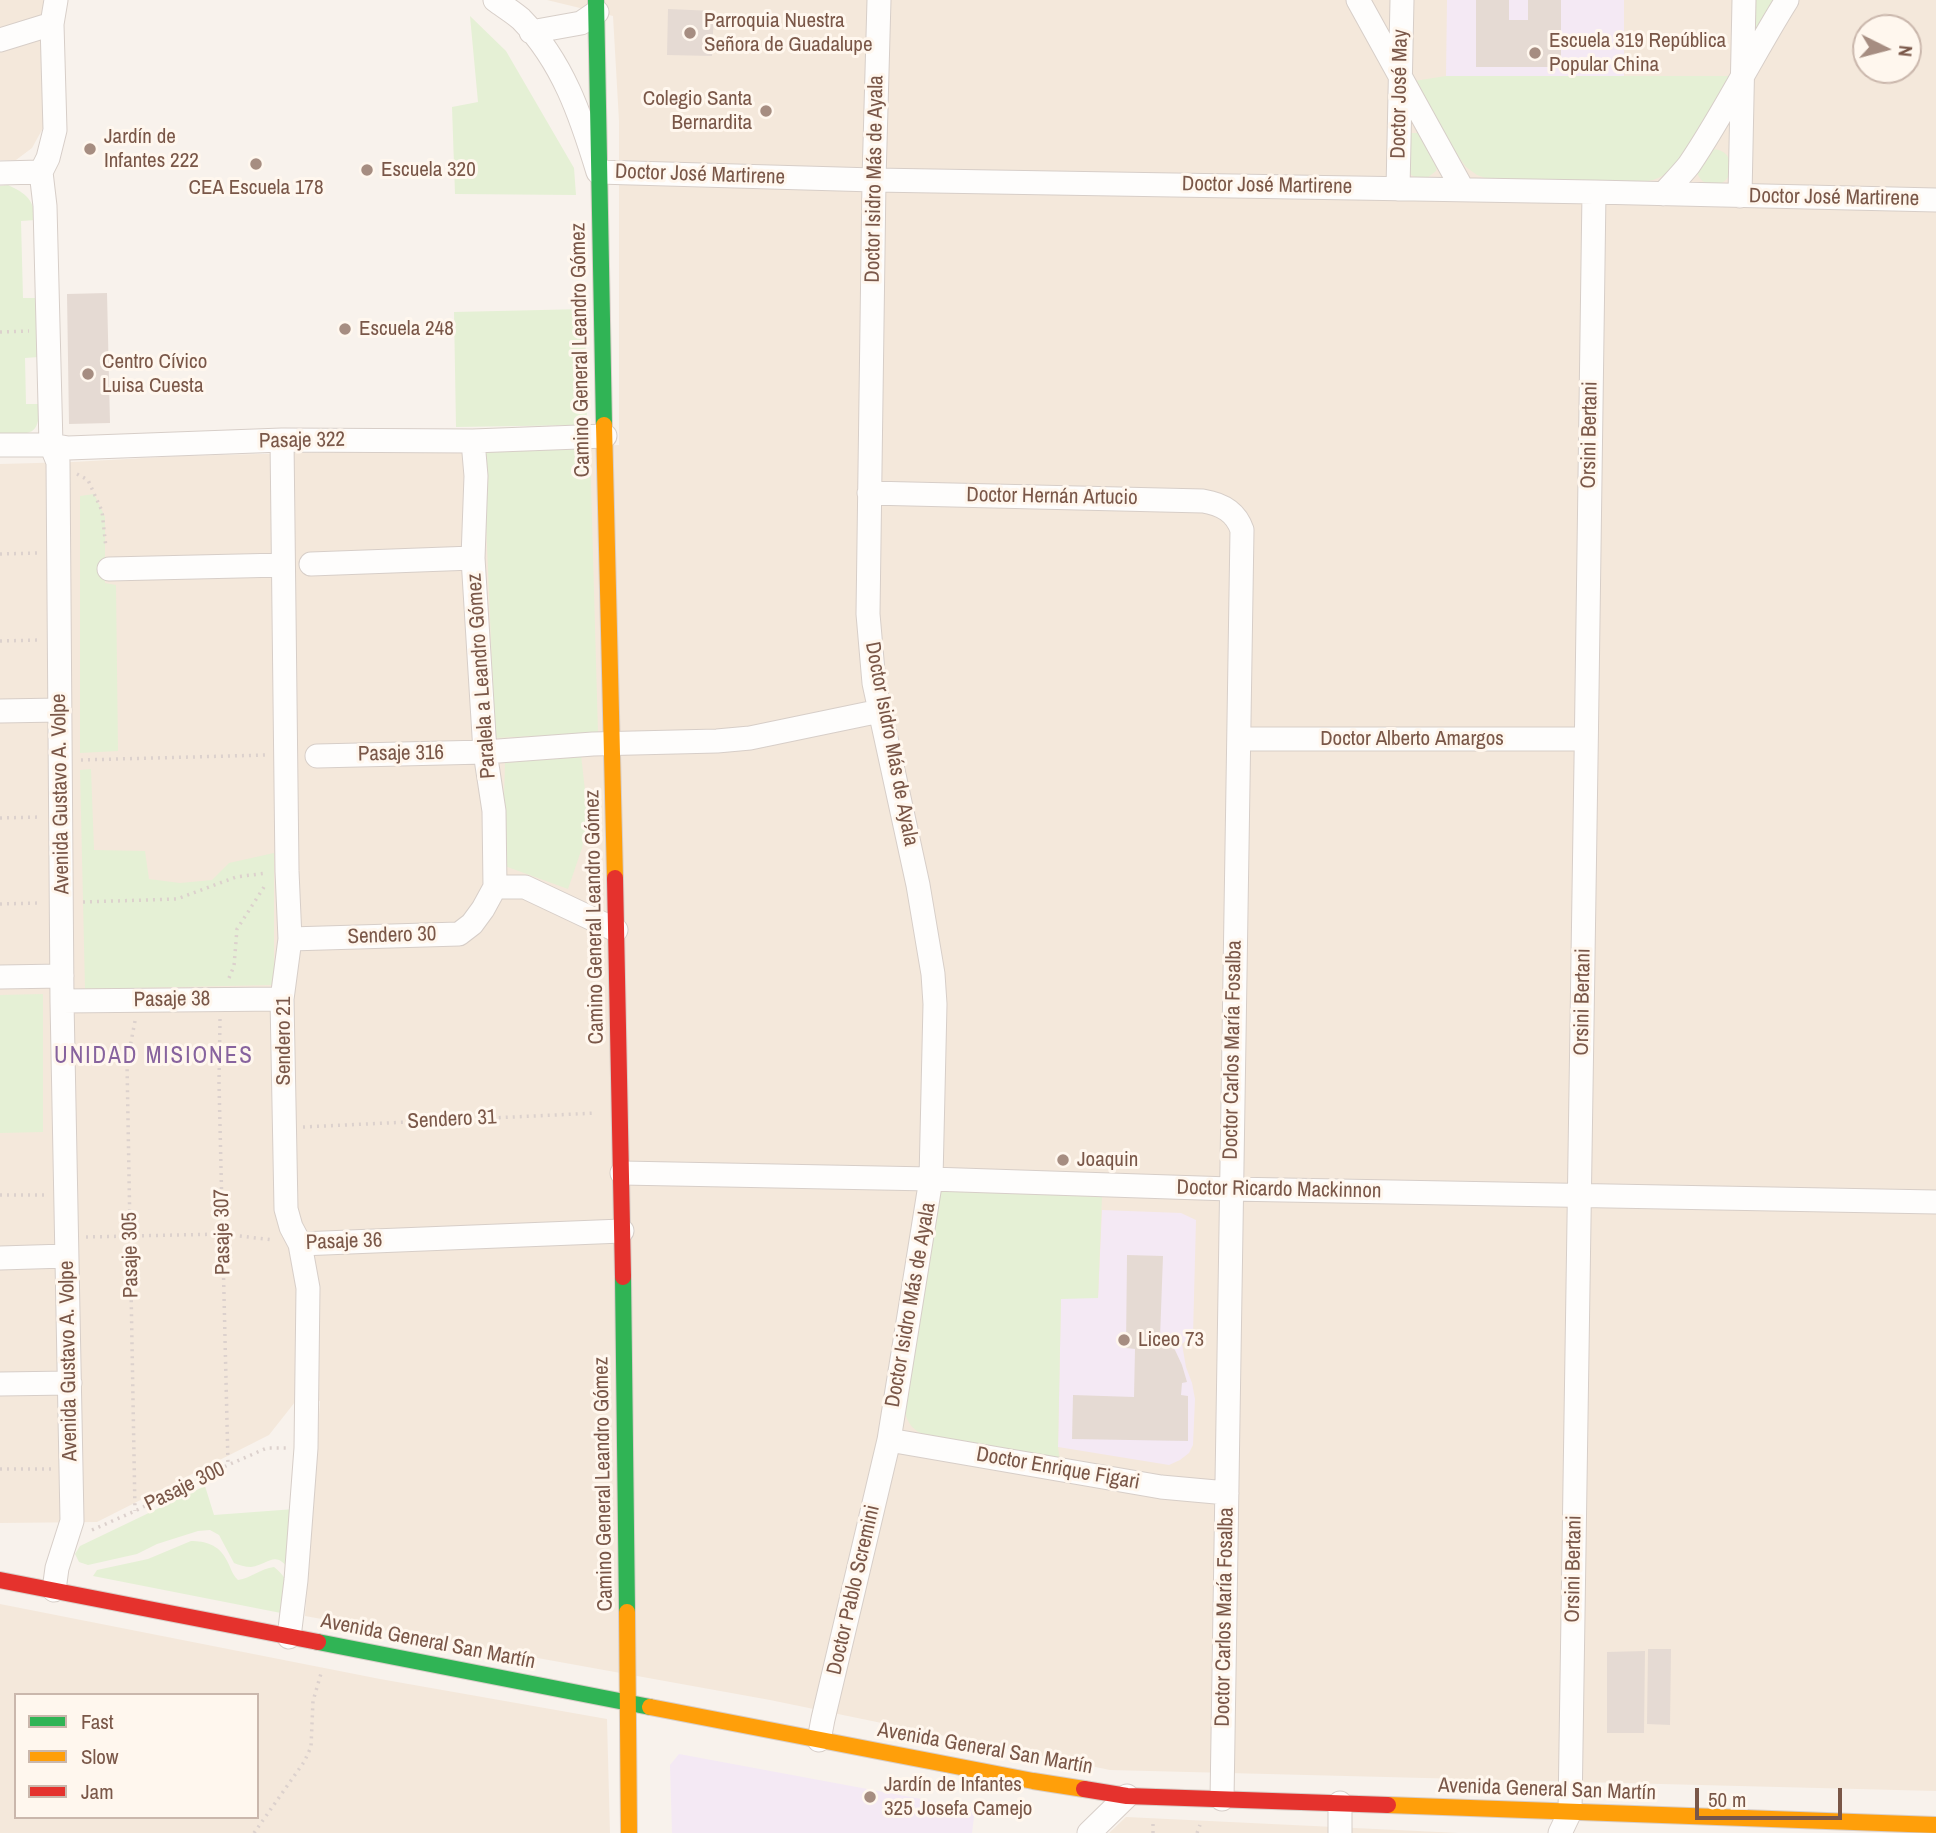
<!DOCTYPE html>
<meta charset="utf-8">
<style>
body{margin:0}
#map{position:relative;width:1936px;height:1833px;overflow:hidden;background:#f8f2ec;font-family:"Archivo Narrow",sans-serif}
canvas{display:block}
.legend{position:absolute;left:14px;top:1693px;width:245px;height:126px;box-sizing:border-box;background:#fff7ee;border:2px solid #cab7ac;margin:0;padding:9px 12px;list-style:none;font-size:21px;color:#7a5748}
.legend li{display:flex;align-items:center;gap:14px;height:35px}
.legend b{width:35px;border:2px solid #cab7ac}
.north{position:absolute;left:1852px;top:14px;width:70px;height:70px;box-sizing:border-box;background:#fff7ee;border:2px solid #cab7ac;border-radius:50%;rotate:96deg;font-size:19px;font-weight:700;line-height:28px;text-align:center;color:#7a5748}
.north::after{content:'';display:block;margin:auto;width:24px;height:32px;background:#a68d81;clip-path:polygon(50% 0,100% 100%,50% 72%,0 100%)}
.scale{position:absolute;left:1695px;top:1788px;width:147px;height:32px;box-sizing:border-box;border:4px solid #7a5748;border-top:0;padding-left:9px;font-size:21px;line-height:24px;white-space:nowrap;color:#7a5748;-webkit-text-stroke:5px #fff7ee;paint-order:stroke}
</style>
<div id="map">
<canvas width="1936" height="1833"></canvas>
<ul class="legend">
<li><b style="height:9px;background:#30b455"></b>Fast</li>
<li><b style="height:9px;background:#ff9f0a"></b>Slow</li>
<li><b style="height:9px;background:#e5322d"></b>Jam</li>
</ul>
<div class="north">N</div>
<div class="scale">50 m</div>
</div>
<script>
const ctx = document.querySelector('canvas').getContext('2d');
ctx.lineJoin = 'round';
function fill(path, color) {
  ctx.fillStyle = color;
  ctx.fill(path, 'evenodd');
}
function trace(path, color, width, dash) {
  ctx.strokeStyle = color;
  ctx.lineWidth = width;
  ctx.lineCap = dash ? 'butt' : 'round';
  ctx.setLineDash(dash || []);
  ctx.stroke(path);
}
function drawText(font, color, halo, rows, align = 'center') {
  ctx.font = font + ' "Archivo Narrow",sans-serif';
  ctx.lineWidth = 6;
  ctx.setLineDash([]);
  ctx.textBaseline = 'middle';
  ctx.strokeStyle = halo;
  ctx.fillStyle = color;
  for (const [text, x, y, turn = 0] of rows) {
    ctx.save();
    ctx.translate(x, y);
    ctx.rotate((+turn || 0) * Math.PI / 180);
    ctx.textAlign = isNaN(turn) ? turn : align;
    if (halo) ctx.strokeText(text, 0, 0);
    ctx.fillText(text, 0, 0);
    ctx.restore();
  }
}
fill(new Path2D(`
 M0 0H43V128L32 148 16 160H0Z
 M547 0H1936V1791L1110 1770 770 1700 305 1616 320 1401 295 1402 269 1435 97 1522 0 1523V464L73 462 180 456 619 445V121L613 16ZM1866 28H1908V70H1866Z
 M0 1604 380 1679 607 1719 610 1833H0ZM16 1695H257V1817H16Z
 M1126 1817 1459 1833H1109Z`), '#f4e8db');
fill(new Path2D(`
 M1447 0H1624V77L1446 76Z
 M1102 1210 1181 1213 1196 1220 1193 1335 1182 1344 1186 1367 1192 1383 1195 1399 1193 1445 1189 1453 1180 1460 1169 1465 1058 1447 1061 1298H1098Z
 M679 1754 975 1809 972 1833H672L670 1765Z`), '#f4e9f4');
fill(new Path2D(`
 M1752 0H1777L1755 33 1751 34Z
 M470 16 506 51 574 168 576 195 455 194 452 107 478 102Z
 M1446 76H1729C1716 102 1686 159 1664 175 1657 179 1650 181 1643 182L1494 181 1477 175 1466 167 1456 153 1414 81Z
 M1411 133H1419L1437 165 1436 171 1427 178H1416L1410 174 1409 135Z
 M1711 149C1740 148 1735 191 1709 184 1702 182 1700 179 1697 173Z
 M8 185C27 194 33 199 36 220L21 221 23 298H39V357L25 358 26 404H39C40 439 29 433 0 434V186Z
 M585 309 587 425 456 427 454 312Z
 M590 449 598 733 495 738 483 450Z
 M94 494 105 517V583L116 585 118 751 80 753V496Z
 M581 755 588 817 582 848 568 889 502 865 505 763Z
 M91 769 94 850 145 851 149 879 180 883 212 880 229 863 274 853V985L85 989 80 770Z
 M43 994V1132L0 1133V995Z
 M942 1190 1102 1196 1098 1298 1061 1299 1058 1447 1060 1461 932 1438C913 1431 908 1426 903 1406L938 1195Z
 M205 1486 214 1515 295 1509 290 1571C275 1549 270 1564 251 1567 245 1567 239 1565 234 1563L219 1535 210 1530 198 1531 157 1544 137 1554 88 1565 79 1562 75 1554 80 1546Z
 M191 1541C205 1541 219 1545 226 1559 231 1567 231 1573 238 1580 251 1578 260 1569 274 1567 293 1582 288 1592 286 1614L93 1576 97 1570 148 1559Z`), '#e5f0d5');
fill(new Path2D(`
 M1476 0H1509V20H1528V0H1561V67H1476Z
 M668 9 714 11 712 56 667 55Z
 M107 293 110 423 69 424 67 294Z
 M1127 1255 1163 1256 1160 1338H1164L1175 1350 1182 1365 1187 1382 1182 1383 1181 1395 1188 1396V1441L1072 1439 1073 1395 1134 1397 1135 1349 1126 1348Z
 M1648 1649H1671L1670 1725 1647 1724Z
 M1645 1651 1644 1733H1607V1652Z`), '#e5dad3');
const street = new Path2D(`
 M495 0C503 6 513 12 521 19 563 62 581 116 598 172L874 180 1594 192 1936 200
 M1358 0 1463 190
 M531 32 581 23 597 12
 M0 40 52 24
 M0 173 41 172
 M1398 189 1402 0
 M1663 194C1672 184 1681 175 1689 165 1725 112 1753 54 1787 0
 M1740 196 1744 0
 M282 440 287 871 290 939 282 999 286 1209 291 1227 300 1244 308 1288 306 1448 296 1580 289 1637
 M0 445H51L68 448 282 440 473 441 605 436
 M869 493 1203 501C1222 504 1236 512 1242 530L1222 1799
 M311 564 473 558
 M109 569 283 565
 M0 711 60 710
 M1239 739H1586
 M317 756 485 752 593 744 717 741 750 738 880 711
 M495 887H525L616 930
 M290 939 459 934 472 924 483 909 495 887 494 811 485 752 473 558 476 476 473 441
 M0 977 62 976
 M62 1001 282 999
 M622 1173 931 1179 1230 1189 1936 1202
 M300 1244 622 1231
 M0 1258 66 1256
 M0 1384 70 1383
 M889 1440 1161 1487 1227 1493
 M54 1590 57 1568 72 1521 62 1001 58 462 51 445 45 206 41 172 48 158 55 130 52 24 56 0
 M819 1740 823 1719 889 1440 931 1179 935 1004 933 974 918 885 874 683 868 614 874 180 879 0
 M1089 1833 1127 1796
 M1340 1833V1803
 M1560 1833 1570 1812C1580 1272 1586 732 1594 192`);
const fast = new Path2D(`
 M596 0 604 425
 M623 1277 627 1612
 M318 1642 650 1707`);
const slow = new Path2D(`
 M604 425 615 878
 M627 1612 629 1833
 M650 1707 1033 1781 1084 1789
 M1388 1805 1936 1825`);
const jam = new Path2D(`
 M615 878 623 1277
 M0 1580 318 1642
 M1084 1789 1127 1796 1388 1805`);
trace(street, '#d7cec8', 25);
trace(fast, '#d8cec8', 18);
trace(slow, '#d8cec8', 18);
trace(jam, '#d8cec8', 18);
trace(new Path2D(`
 M0 332 29 331
 M77 474 88 480 102 511 106 548
 M0 554 39 553
 M0 641 40 640
 M81 760 266 755
 M0 818 41 817
 M83 902 177 899 236 877 267 873
 M0 904 40 903
 M229 978 234 966 237 929 266 884
 M220 1019 219 1083 228 1465
 M135 1021 127 1063 135 1511
 M303 1127 596 1113
 M0 1195H47
 M86 1237 223 1234 273 1240
 M0 1469H51
 M92 1530 135 1511 228 1465 267 1448H287
 M254 1833 304 1762 311 1747 313 1701 322 1670
 M1153 1833V1820
 M1197 1833 1200 1825`), '#dcd1cd', 3.5, [2, 5]);
trace(street, '#fefdfc', 23);
trace(fast, '#30b455', 16);
trace(slow, '#ff9f0a', 16);
trace(jam, '#e5322d', 16);
for (const [x, y, r, color] of [
 [690,33,7,"#a68d81"],
 [1535,53,7,"#a68d81"],
 [766,111,7,"#a68d81"],
 [90,149,7,"#a68d81"],
 [256,164,7,"#a68d81"],
 [367,170,7,"#a68d81"],
 [345,329,7,"#a68d81"],
 [88,374,7,"#a68d81"],
 [1063,1160,7,"#a68d81"],
 [1124,1340,7,"#a68d81"],
 [870,1797,7,"#a68d81"]
]) {
  const dot = new Path2D();
  dot.arc(x, y, r, 0, 2 * Math.PI);
  ctx.fillStyle = color;
  ctx.fill(dot);
  trace(dot, '#fff7ee', 2.5);
}
drawText('21px', '#7a5748', '#fff7ee', [
 ["Parroquia Nuestra",704,21],
 ["Señora de Guadalupe",704,45],
 ["Escuela 319 República",1549,41],
 ["Popular China",1549,65],
 ["Colegio Santa",752,99,"right"],
 ["Bernardita",752,123,"right"],
 ["Jardín de",104,137],
 ["Infantes 222",104,161],
 ["Escuela 320",381,170],
 ["CEA Escuela 178",256,188,"center"],
 ["Escuela 248",359,329],
 ["Centro Cívico",102,362],
 ["Luisa Cuesta",102,386],
 ["Joaquin",1077,1160],
 ["Liceo 73",1138,1340],
 ["Jardín de Infantes",884,1785],
 ["325 Josefa Camejo",884,1809]
], 'left');
drawText('21px', '#7a5748', '#fff7ee', [
 ["Doctor José May",1400,94,-89],
 ["Doctor José Martirene",700,175,2],
 ["Doctor Isidro Más de Ayala",875,179,-89],
 ["Doctor José Martirene",1267,186,1],
 ["Doctor José Martirene",1834,198,1],
 ["Camino General Leandro Gómez",581,350,-91],
 ["Orsini Bertani",1590,435,-89],
 ["Pasaje 322",302,441,-1],
 ["Doctor Hernán Artucio",1052,497,1],
 ["Paralela a Leandro Gómez",482,676,-94],
 ["Doctor Alberto Amargos",1412,739],
 ["Doctor Isidro Más de Ayala",891,744,79],
 ["Pasaje 316",401,754,-1],
 ["Avenida Gustavo A. Volpe",61,794,-91],
 ["Camino General Leandro Gómez",595,917,-91],
 ["Sendero 30",392,936,-2],
 ["Pasaje 38",172,1000,-1],
 ["Orsini Bertani",1583,1002,-89],
 ["Sendero 21",284,1041,-90],
 ["Doctor Carlos María Fosalba",1233,1050,-89],
 ["Sendero 31",452,1120,-3],
 ["Doctor Ricardo Mackinnon",1279,1190,1],
 ["Pasaje 307",223,1232,-91],
 ["Pasaje 36",344,1242,-2],
 ["Pasaje 305",131,1255,-91],
 ["Doctor Isidro Más de Ayala",911,1305,-80],
 ["Avenida Gustavo A. Volpe",69,1361,-91],
 ["Doctor Enrique Figari",1058,1469,10],
 ["Camino General Leandro Gómez",604,1484,-91],
 ["Pasaje 300",185,1487,-26],
 ["Orsini Bertani",1574,1569,-89],
 ["Doctor Pablo Scremini",854,1590,-77],
 ["Doctor Carlos María Fosalba",1225,1617,-89],
 ["Avenida General San Martín",428,1642,11],
 ["Avenida General San Martín",985,1749,10],
 ["Avenida General San Martín",1547,1790,2]
]);
ctx.letterSpacing = '2px';
drawText('23px', '#87639e', '#fff7ee', [
 ["UNIDAD MISIONES",154,1057]
]);
ctx.letterSpacing = '0px';
</script>
